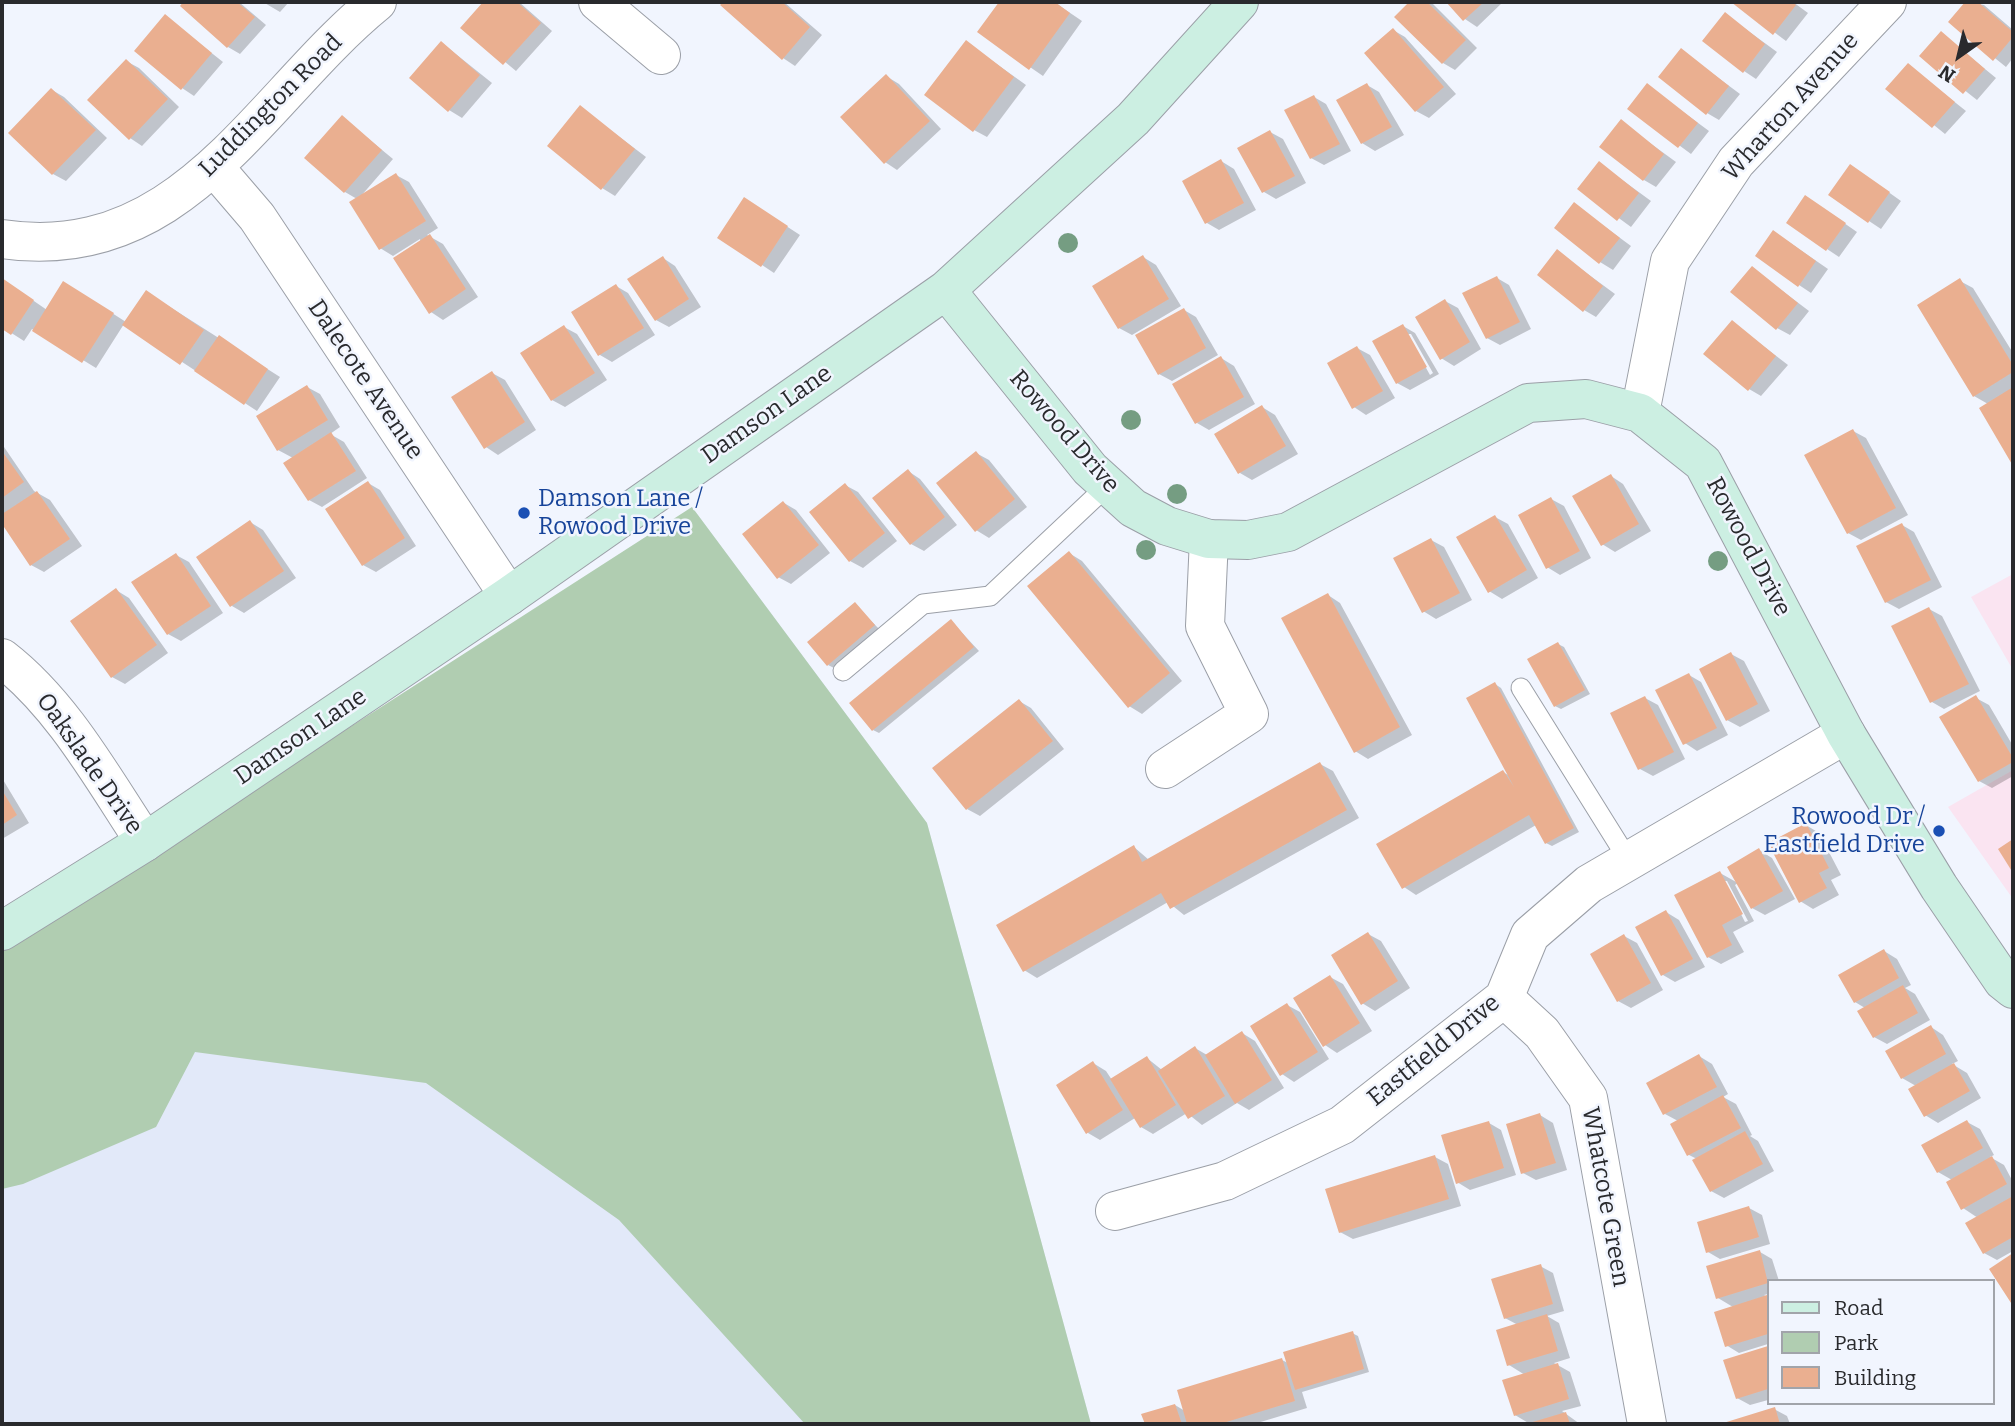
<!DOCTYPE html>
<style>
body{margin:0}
#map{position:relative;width:2015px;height:1426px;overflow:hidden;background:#f1f5fe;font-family:Bitter,serif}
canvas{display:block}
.frame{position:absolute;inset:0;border:4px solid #292a2d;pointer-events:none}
.legend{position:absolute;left:1767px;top:1279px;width:228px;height:126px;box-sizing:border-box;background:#f1f5fe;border:2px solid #a1a4aa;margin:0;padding:9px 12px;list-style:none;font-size:21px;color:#292a2d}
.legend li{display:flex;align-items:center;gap:14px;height:35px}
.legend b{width:35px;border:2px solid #a1a4aa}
.north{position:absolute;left:1924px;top:21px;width:70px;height:70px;-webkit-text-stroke:5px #f1f5fe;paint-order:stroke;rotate:214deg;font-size:19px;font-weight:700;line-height:28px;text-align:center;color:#292a2d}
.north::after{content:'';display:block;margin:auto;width:24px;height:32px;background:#292a2d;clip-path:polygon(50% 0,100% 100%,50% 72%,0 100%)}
</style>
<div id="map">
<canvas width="2015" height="1426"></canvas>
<div class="frame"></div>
<ul class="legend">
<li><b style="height:9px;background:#ccefe2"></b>Road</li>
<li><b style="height:19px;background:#b0cdb1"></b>Park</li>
<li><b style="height:19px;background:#eaaf90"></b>Building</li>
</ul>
<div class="north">N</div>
</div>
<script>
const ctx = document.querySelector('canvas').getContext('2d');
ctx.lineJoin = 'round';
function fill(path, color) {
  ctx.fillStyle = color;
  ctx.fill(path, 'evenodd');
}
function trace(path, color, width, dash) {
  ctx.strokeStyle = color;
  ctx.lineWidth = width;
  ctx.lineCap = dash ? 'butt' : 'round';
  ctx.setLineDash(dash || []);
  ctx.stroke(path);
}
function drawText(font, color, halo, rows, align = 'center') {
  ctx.font = font + ' Bitter,serif';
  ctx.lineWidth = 5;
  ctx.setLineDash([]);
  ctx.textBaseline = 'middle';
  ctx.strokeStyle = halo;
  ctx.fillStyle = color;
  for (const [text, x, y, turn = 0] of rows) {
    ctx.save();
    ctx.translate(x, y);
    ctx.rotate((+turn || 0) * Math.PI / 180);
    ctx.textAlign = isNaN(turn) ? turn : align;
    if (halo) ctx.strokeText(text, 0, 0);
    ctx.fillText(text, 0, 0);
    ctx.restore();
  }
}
fill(new Path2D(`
 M2013 574V670L1971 597Z
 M2013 770V899L1948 807Z`), '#fae4f1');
fill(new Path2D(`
 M692 507 927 823 1091 1424H2V972Z`), '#e2e9f9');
fill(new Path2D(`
 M692 507 927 823 1091 1424H805L619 1220 426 1083 195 1052 156 1127 23 1184 2 1189V951Z`), '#b0cdb1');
fill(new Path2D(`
 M186 2H239L266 25 240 54 228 47 182 6Z
 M263 2H289L280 12Z
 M486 2H519L552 31 516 71 463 27Z
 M725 2H784L822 35 795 66 783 58 722 5Z
 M1001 2H1054L1082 21 1043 76 979 32Z
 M1412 2H1431L1477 48 1455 70 1443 63 1397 17Z
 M1448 2H1503L1477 27 1465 19Z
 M1734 2H1793L1808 13 1786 41Z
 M1967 2 1984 5 2013 30V58L2006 67 1950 22Z
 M1725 14 1777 52 1756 79 1744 71Z
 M166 17 223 62 194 96 182 88Z
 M1393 30 1405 37 1456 94 1429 118 1416 111Z
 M1941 33 1996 78 1977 100 1921 56Z
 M966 42 1026 85 987 137 974 130Z
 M442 43 492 83 462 118 449 110Z
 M1681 50 1740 94 1719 120 1707 113Z
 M126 61 139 68 179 107 142 146 130 138Z
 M1908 65 1966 111 1945 134 1888 88Z
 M886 76 899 84 941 129 897 170 885 162Z
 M1367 85 1379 92 1404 135 1375 151 1362 143Z
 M1648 86 1709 131 1691 154 1630 109Z
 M52 90 64 97 107 138 66 181 53 174 10 133Z
 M1314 97 1326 104 1351 151 1324 165 1311 158Z
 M580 107 646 157 615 196 602 188Z
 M342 117 393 159 361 196 396 175 409 182 438 228 427 235 443 244 478 297 443 320 431 312 420 239 393 256 380 248 357 199 345 192Z
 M1621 122 1676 162 1656 187 1644 180Z
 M1270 132 1283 139 1306 183 1276 199 1264 192Z
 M1221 161 1234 169 1256 210 1219 230 1207 223Z
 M1599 163 1651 201 1631 227 1579 189Z
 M1863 174 1901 201 1881 229 1830 195Z
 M1574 204 1631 246 1613 270 1600 262Z
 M1818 205 1857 232 1839 257 1788 223Z
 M757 207 800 235 774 273 762 265Z
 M1786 240 1828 269 1811 293 1799 285Z
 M1558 252 1615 294 1596 317 1584 310Z
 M1143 257 1156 265 1181 306 1132 335 1119 328Z
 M663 258 675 266 701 307 669 327 656 320Z
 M1752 268 1809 311 1790 335 1777 328Z
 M1497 278 1509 285 1531 329 1500 345 1487 338Z
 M2 279 47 310 76 290 126 322 159 300 280 377 257 411 124 324 96 368 32 329 24 341 2 327Z
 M1960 281 1973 288 2013 353V462L1981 409 1988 404 1974 396Z
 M616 286 628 293 655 335 612 362 600 355 573 312Z
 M1445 301 1458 308 1481 349 1454 366 1441 358Z
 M1184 310 1196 317 1218 355 1172 381 1159 374Z
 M1732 322 1788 365 1761 396 1749 389Z
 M1403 326 1415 333 1439 374 1410 390 1397 383ZM1407 334H1411L1433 373 1430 375Z
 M564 327 577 334 607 380 565 407 552 400Z
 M1357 348 1370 355 1395 398 1366 415 1354 407Z
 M1221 358 1234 366 1255 404 1209 430 1197 423Z
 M492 373 505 380 536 430 498 455 486 447Z
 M307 387 320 394 340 427 330 434 344 442 367 478 322 507 309 500 293 458 278 450Z
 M1262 407 1275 415 1298 454 1252 480 1240 473Z
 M1853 431 1866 438 1908 515 1861 540 1848 533Z
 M2 444 34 491 50 500 82 546 44 572 31 565 2 521Z
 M976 453 989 460 1027 507 989 538 976 530Z
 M908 471 920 479 957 525 924 551 911 544Z
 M1611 476 1623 484 1651 531 1615 552 1602 544Z
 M368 483 380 490 416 546 376 572 363 565Z
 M845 485 858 492 897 541 863 568 850 561Z
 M1551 499 1564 506 1591 558 1560 575 1547 567Z
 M784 503 796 510 830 553 791 584 778 577Z
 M1495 517 1508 524 1538 578 1502 599 1489 591Z
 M250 522 263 530 296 578 244 613 232 606Z
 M1902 525 1914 532 1942 587 1899 609 1886 602Z
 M1431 540 1444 547 1472 600 1436 619 1423 611Z
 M1069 553 1082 561 1182 681 1142 714 1129 706Z
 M176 555 189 562 223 613 181 641 168 634Z
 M116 590 129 598 168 653 125 684 112 677Z
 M1328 595 1340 603 1412 735 1368 759 1355 751Z
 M855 604 879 629 834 668 828 665Z
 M1929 609 1942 616 1980 691 1944 709 1932 702Z
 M951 621 979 651 879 733 873 730Z
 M1558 644 1564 647 1590 694 1561 709 1555 706Z
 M1731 654 1744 661 1770 711 1740 727 1727 720Z
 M1689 675 1701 682 1728 735 1697 751 1685 743Z
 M1495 684 1501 688 1579 832 1552 846 1546 843 1536 825 1416 895 1404 887 1503 772 1510 776Z
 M1645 698 1658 705 1685 759 1653 776 1640 769Z
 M1976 698 1989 705 2013 746V776L1992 788 1979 781Z
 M1019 701 1031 708 1064 749 980 816 967 809Z
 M1320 764 1333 771 1359 818 1184 915 1168 902 1037 978 1024 970 1134 847 1149 860Z
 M2 778 29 823 2 839Z
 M1806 825 1819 833 1841 875 1831 880 1839 895 1813 909 1800 901Z
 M1759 850 1772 858 1795 899 1765 915 1752 908Z
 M1720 873 1738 883 1735 885 1754 921 1733 932 1744 952 1721 964 1708 957ZM1724 881H1727L1748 921 1745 922Z
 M1666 912 1679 920 1705 967 1675 982 1663 975Z
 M1368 934 1381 941 1410 988 1375 1011 1362 1003Z
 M1624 936 1637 943 1663 990 1631 1008 1618 1001Z
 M1884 951 1897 959 1911 985 1905 988 1915 994 1930 1020 1887 1044 1874 1037 1865 1008 1855 1002Z
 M1330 977 1343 984 1372 1031 1337 1053 1325 1045Z
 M1287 1005 1300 1012 1329 1059 1294 1082 1282 1074Z
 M1931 1027 1943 1035 1958 1061 1952 1064 1967 1073 1981 1098 1938 1123 1925 1115 1916 1086 1902 1078Z
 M1242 1033 1255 1041 1284 1088 1249 1110 1237 1103 1202 1125 1187 1113 1153 1134 1141 1127 1135 1118 1100 1140 1088 1133 1093 1063 1106 1071 1112 1080 1147 1058 1162 1070 1195 1048 1207 1055Z
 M1699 1056 1712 1064 1728 1094 1723 1097 1736 1104 1752 1135 1750 1136 1758 1141 1774 1171 1724 1198 1711 1191 1697 1159 1689 1155 1678 1121 1665 1114Z
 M1540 1115 1553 1123 1567 1170 1536 1180 1523 1173Z
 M1967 1122 1980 1129 1994 1155 1990 1157 2004 1165 2013 1182V1251L1997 1260 1984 1253 1978 1218 1963 1208 1952 1180 1938 1172Z
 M1489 1123 1501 1130 1516 1175 1470 1190 1457 1182Z
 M1435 1157 1448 1164 1461 1206 1353 1239 1340 1232Z
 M1749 1208 1762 1215 1770 1244 1720 1259 1708 1252Z
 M1760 1252 1772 1259 1779 1281H1768V1294L1764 1295 1768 1297V1344L1739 1353 1726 1345 1733 1307 1718 1298Z
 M1540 1266 1553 1273 1564 1311 1547 1316 1559 1323 1570 1358 1554 1363 1570 1372 1581 1406 1562 1411 1580 1424H1530L1515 1415 1525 1375 1509 1365 1518 1325 1505 1318Z
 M1352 1333 1358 1336 1369 1372 1302 1392 1307 1408 1254 1424H1146L1144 1415 1175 1405 1185 1411 1282 1360 1288 1363Z
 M1768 1348V1400L1750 1405 1737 1398 1726 1361Z
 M1774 1409 1787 1416 1790 1424H1724Z`), '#0003');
fill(new Path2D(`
 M183 2H237L255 17 227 48 180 6Z
 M483 2H517L541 23 503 65 460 28Z
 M723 2H782L810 27 782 60 720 5Z
 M999 2H1055L1070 13 1029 70 977 32Z
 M1409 2H1427L1466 40 1442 64 1394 17Z
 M1446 2H1484L1463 21Z
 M1731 2H1792L1796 5 1773 35Z
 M1965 2H1978L2013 32V37L1993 61 1948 22Z
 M1725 12 1765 44 1743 73 1702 41Z
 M165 14 212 53 181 90 134 51Z
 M1393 28 1444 87 1415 112 1364 53Z
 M1941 31 1985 69 1963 94 1919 56Z
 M966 40 1014 77 973 132 924 95Z
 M441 41 480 75 448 112 409 78Z
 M1681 48 1729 86 1706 115 1658 77Z
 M126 59 168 99 129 140 87 100Z
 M1908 63 1955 102 1932 128 1885 89Z
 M886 74 930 121 884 164 840 117Z
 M1367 83 1392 127 1361 144 1336 100Z
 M1647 83 1698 123 1678 148 1627 109Z
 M51 88 96 130 52 175 8 133Z
 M1314 95 1340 144 1310 159 1284 110Z
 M580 105 635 149 601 190 547 146Z
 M342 115 382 150 344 193 304 158Z
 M1621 119 1664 154 1643 181 1599 147Z
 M1270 130 1295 176 1262 193 1237 148Z
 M1221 159 1244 203 1205 224 1182 181Z
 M1599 161 1639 193 1617 221 1577 189Z
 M1850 164 1890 192 1868 223 1828 195Z
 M396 173 426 221 379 250 349 202Z
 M1805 195 1846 223 1826 251 1786 223Z
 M744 197 788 226 761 267 717 238Z
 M1574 202 1620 238 1599 264 1554 228Z
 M1773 230 1816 261 1798 287 1755 256Z
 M430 234 466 289 429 314 393 258Z
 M1557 249 1603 286 1583 312 1537 275Z
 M1143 255 1169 299 1118 329 1092 286Z
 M663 256 689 299 655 321 627 279Z
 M1752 266 1798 303 1776 330 1730 292Z
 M1497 276 1520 322 1486 339 1462 293Z
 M2 278 34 300 11 335 2 329Z
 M1960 278 2013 365V372L1973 397 1917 305Z
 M63 281 114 313 82 363 32 331Z
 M616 284 644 328 598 356 571 312Z
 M146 290 204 330 180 365 122 325Z
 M1445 299 1470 342 1440 360 1415 317Z
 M1184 308 1206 348 1158 375 1135 335Z
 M1732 320 1776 356 1748 391 1703 354Z
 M1403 324 1427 367 1396 384 1372 341Z
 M564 325 595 373 551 401 520 353Z
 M219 335 268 369 244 405 194 371Z
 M1357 346 1383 391 1352 409 1327 363Z
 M1221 356 1244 397 1195 424 1172 384Z
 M492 371 525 422 484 449 451 397Z
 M307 385 328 420 277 451 256 416Z
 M2013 387V466L1979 408Z
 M1262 405 1286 446 1238 474 1214 434Z
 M1853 429 1896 508 1847 534 1804 455Z
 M331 432 356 471 308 501 283 463Z
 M2 451 24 482 2 498Z
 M976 451 1015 499 975 532 936 483Z
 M908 469 945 517 910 545 872 498Z
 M1611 474 1639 524 1601 546 1572 496Z
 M368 481 405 538 362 566 325 509Z
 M845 483 885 533 849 562 809 512Z
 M37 491 70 539 30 566 2 524V514Z
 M1551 497 1580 551 1546 569 1518 515Z
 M783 501 819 545 777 579 742 534Z
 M1495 515 1527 570 1488 593 1456 537Z
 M250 520 284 571 230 607 196 557Z
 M1902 523 1931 580 1885 603 1856 546Z
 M1431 538 1460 593 1422 613 1393 558Z
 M1069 551 1170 673 1128 708 1027 586Z
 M176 553 211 606 167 635 131 582Z
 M116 588 157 645 111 678 70 621Z
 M1328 593 1400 727 1354 753 1281 618Z
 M855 602 875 625 827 666 807 642Z
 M1929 607 1969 684 1930 703 1891 626Z
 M951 619 974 647 872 731 849 703Z
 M1558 642 1585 690 1554 707 1527 659Z
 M1731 652 1758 704 1726 721 1699 669Z
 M1689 673 1717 728 1683 745 1655 690Z
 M1495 682 1574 828 1545 844 1529 815 1402 889 1376 844 1503 770 1514 787 1466 698Z
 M1976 695 2013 758V762L1978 782 1939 717Z
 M1645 696 1674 752 1638 770 1610 713Z
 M1019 699 1053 741 966 810 932 768Z
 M1320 762 1347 810 1170 909 1161 893 1023 972 996 925 1134 845 1142 862Z
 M2 790 17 815 2 825Z
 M1806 823 1829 868 1819 873 1827 888 1799 903 1768 843Z
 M2013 839V873L1998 849Z
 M1759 848 1783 891 1751 909 1727 867Z
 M1720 871 1743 914 1722 925 1732 945 1707 958 1674 895Z
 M1666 910 1693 959 1661 976 1635 927Z
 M1368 932 1398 981 1361 1005 1331 955Z
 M1624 934 1651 983 1617 1002 1590 954Z
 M1884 949 1899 978 1854 1003 1838 975Z
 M1330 975 1360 1023 1323 1047 1293 998Z
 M1903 985 1918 1013 1873 1038 1857 1011Z
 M1287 1003 1318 1052 1280 1076 1250 1026Z
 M1931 1025 1946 1054 1901 1079 1885 1051Z
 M1242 1031 1272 1080 1235 1104 1205 1055Z
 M1195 1046 1225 1096 1188 1119 1158 1071Z
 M1699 1054 1717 1087 1663 1115 1646 1083Z
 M1147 1056 1176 1105 1140 1128 1110 1079Z
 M1093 1061 1123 1110 1086 1134 1056 1085Z
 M1954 1063 1970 1091 1924 1117 1908 1089Z
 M1723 1095 1741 1128 1687 1156 1670 1124Z
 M1540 1113 1556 1163 1521 1174 1506 1124Z
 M1967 1120 1983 1148 1937 1173 1921 1145Z
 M1489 1121 1504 1168 1456 1184 1441 1135Z
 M1745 1131 1763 1164 1710 1192 1692 1160Z
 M1435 1155 1449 1199 1339 1233 1325 1189Z
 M1992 1156 2007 1184 1961 1210 1946 1182Z
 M2013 1196V1237L1983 1254 1965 1223Z
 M1749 1206 1759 1237 1706 1253 1697 1222Z
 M1760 1250 1768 1283 1716 1299 1706 1266Z
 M2013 1253V1306L1989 1269Z
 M1541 1264 1553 1304 1504 1319 1491 1279Z
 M1767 1295 1768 1334 1725 1347 1714 1312Z
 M1547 1314 1558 1351 1507 1366 1496 1330Z
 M1353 1331 1364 1369 1295 1390 1283 1352Z
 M1768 1346V1389L1736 1399 1723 1360Z
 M1282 1358 1295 1401 1220 1424H1187L1177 1390Z
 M1558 1363 1569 1399 1514 1416 1502 1380Z
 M1175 1404 1182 1424H1145L1141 1414Z
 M1775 1407 1780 1424H1720Z
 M1566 1412 1570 1424H1526Z`), '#eaaf90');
const lane = new Path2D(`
 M843 671 923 604 990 596 1108 485
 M1521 688 1629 861`);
const street = new Path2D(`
 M598 2 661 55
 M215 168 257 217 509 596
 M2 239C183 266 259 98 377 2
 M1640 413 1670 261 1736 162 1887 2
 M2 658C63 705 103 779 145 842
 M1165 769 1249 714 1205 626 1209 539
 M1504 998 1542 1033 1588 1098 1647 1424
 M1115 1211 1225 1181 1342 1125 1504 998 1530 935 1589 884 1846 734`);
const secondary = new Path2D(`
 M946 290 1090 469 1133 508 1167 526 1209 539 1248 540 1288 532 1528 403 1586 399 1640 413 1703 463 1846 734 1939 887 2003 981 2013 989
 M2 931 145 842 509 596 946 290 1133 119 1239 2`);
trace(lane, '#9b9fa7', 21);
trace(street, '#9b9fa7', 40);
trace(secondary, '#9b9fa7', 40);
trace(lane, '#fff', 19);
trace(street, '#fff', 38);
trace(secondary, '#ccefe2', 38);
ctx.fillStyle = '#759d82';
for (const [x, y] of [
 [1068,243],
 [1131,420],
 [1177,494],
 [1146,550],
 [1718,561]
]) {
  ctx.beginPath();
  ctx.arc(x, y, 10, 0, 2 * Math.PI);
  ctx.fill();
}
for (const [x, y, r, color] of [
 [524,513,7,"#1a4fb4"],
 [1939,831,7,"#1a4fb4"]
]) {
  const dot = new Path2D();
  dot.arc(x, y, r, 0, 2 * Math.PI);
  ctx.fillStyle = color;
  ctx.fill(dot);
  trace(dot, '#f1f5fe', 2.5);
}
drawText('24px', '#292a2d', '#f1f5fe', [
 ["Luddington Road",271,106,-45],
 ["Wharton Avenue",1791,107,-48],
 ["Dalecote Avenue",365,380,56],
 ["Damson Lane",767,415,-35],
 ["Rowood Drive",1064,432,49],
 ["Rowood Drive",1748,547,62],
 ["Damson Lane",301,737,-34],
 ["Oakslade Drive",89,764,55],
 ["Eastfield Drive",1434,1051,-39],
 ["Whatcote Green",1605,1197,80]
]);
drawText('24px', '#164399', '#f1f5fe', [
 ["Damson Lane /",538,499],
 ["Rowood Drive",538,527],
 ["Rowood Dr /",1925,817,"right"],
 ["Eastfield Drive",1925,845,"right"]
], 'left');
</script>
